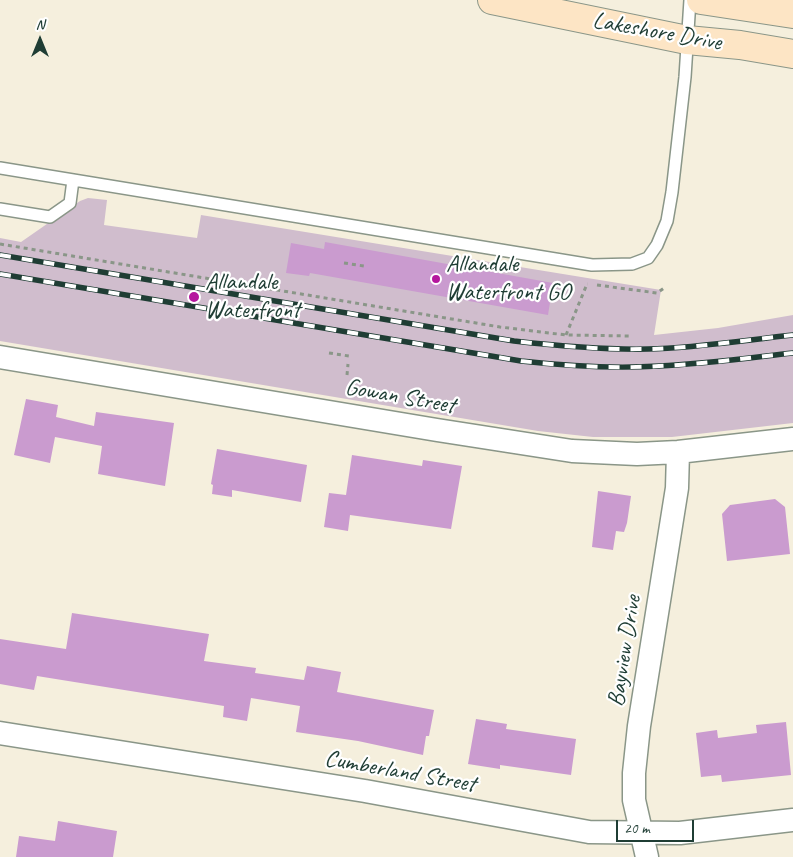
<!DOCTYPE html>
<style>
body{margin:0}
#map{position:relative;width:793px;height:857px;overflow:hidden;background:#f5efdd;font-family:Caveat,sans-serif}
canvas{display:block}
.north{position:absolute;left:15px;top:15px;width:50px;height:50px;-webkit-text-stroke:4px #fff;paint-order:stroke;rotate:0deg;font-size:14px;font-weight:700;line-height:20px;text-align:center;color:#1f3d34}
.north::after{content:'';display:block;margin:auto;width:18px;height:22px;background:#1f3d34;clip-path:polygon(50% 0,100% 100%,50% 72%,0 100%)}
.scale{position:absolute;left:616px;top:820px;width:78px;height:22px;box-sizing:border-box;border:2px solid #1f3d34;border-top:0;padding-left:6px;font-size:15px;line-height:18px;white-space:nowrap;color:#1f3d34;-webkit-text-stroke:4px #fff;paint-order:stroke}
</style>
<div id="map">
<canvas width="793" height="857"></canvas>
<div class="north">N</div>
<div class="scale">20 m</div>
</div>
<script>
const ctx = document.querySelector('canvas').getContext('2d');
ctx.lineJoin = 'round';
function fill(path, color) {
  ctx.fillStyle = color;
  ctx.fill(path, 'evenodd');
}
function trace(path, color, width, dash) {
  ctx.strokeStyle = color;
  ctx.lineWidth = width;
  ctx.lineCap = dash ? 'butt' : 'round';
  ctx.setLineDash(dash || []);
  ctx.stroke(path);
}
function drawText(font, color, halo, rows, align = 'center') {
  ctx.font = font + ' Caveat,sans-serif';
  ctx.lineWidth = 4.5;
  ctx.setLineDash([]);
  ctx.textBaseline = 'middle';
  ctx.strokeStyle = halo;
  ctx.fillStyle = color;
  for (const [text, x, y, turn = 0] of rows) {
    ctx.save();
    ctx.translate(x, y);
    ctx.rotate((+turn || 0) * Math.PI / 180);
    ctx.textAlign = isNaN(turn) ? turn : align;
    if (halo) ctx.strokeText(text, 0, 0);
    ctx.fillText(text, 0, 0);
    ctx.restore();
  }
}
fill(new Path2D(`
 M88 198 107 200 104 225 197 238 201 215 661 290 654 335 718 328 793 315V423L672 437H593L538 431 0 341V238L21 242 80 201Z`), '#d0bdcd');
fill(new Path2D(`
 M325 242 553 283 548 315 310 273 309 276 286 273 291 243 324 249Z
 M26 399 58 405 56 417 94 426 96 412 174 423 165 486 98 474 102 446 55 437 50 463 14 455Z
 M217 449 307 465 301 502 232 490V497L212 494 213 485 211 484Z
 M352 455 422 466 423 460 462 466 451 529 350 515 348 531 324 527 329 493 346 495Z
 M598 491 631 496 627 523 624 532 616 531 613 550 592 547Z
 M775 499 785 507 790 554 727 561 722 514 730 505Z
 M72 613 209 634 204 661 256 668 255 673 304 680 307 666 341 672 337 692 434 710 429 736H426L423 755 358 741 296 732 300 706 251 698 247 721 223 717 224 706 37 676 34 690 0 684V639L66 649Z
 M476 719 507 724 506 729 576 739 571 775 500 765V769L468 764Z
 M786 722 791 775 722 782 721 775 701 777 696 733 717 730 718 738 757 733 756 725Z
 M58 821 117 831 113 857H16L19 836 55 841Z`), '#ca9bcf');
const lane = new Path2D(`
 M0 168 592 265 632 264 648 258 657 245 667 221 672 192 685 77 690 0
 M0 209 50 217 70 203 73 180`);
const street = new Path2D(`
 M0 357 437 430 572 451 637 454 678 452 793 439
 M0 733 365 791 589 832 680 833 793 820
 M647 857 634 800V773L639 726 677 488 678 452`);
const secondary = new Path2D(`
 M492 0 687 40 740 45 793 54
 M701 0 793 14`);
trace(lane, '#8a9688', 14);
trace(street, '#8a9688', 25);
trace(secondary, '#8a9688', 30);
trace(new Path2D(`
 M0 244 500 327 566 335 632 336
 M344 263 364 266
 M597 285 657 293 664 288
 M566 335 587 284H588
 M329 353 349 356
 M347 375 348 364`), '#8a9688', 3, [4, 4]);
trace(lane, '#fff', 11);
trace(street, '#fff', 22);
trace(secondary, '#fde5c5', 28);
const rail = new Path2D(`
 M0 255 514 341C559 346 603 350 648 349 695 348 746 340 793 335
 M0 274 521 361C567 366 613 369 659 366 704 364 748 358 793 353`);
trace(rail, '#1f3d34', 5.5);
trace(rail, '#fff', 4, [11]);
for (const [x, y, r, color] of [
 [436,279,5,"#b5179e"],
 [194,297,6,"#b5179e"]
]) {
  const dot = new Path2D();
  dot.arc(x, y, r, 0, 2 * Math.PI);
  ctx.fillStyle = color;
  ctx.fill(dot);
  trace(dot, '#fff', 2);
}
drawText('24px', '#1f3d34', '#fff', [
 ["Lakeshore Drive",657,32,10],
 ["Gowan Street",400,397,10],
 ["Bayview Drive",625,651,-81],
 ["Cumberland Street",400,772,10]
]);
drawText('24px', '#1f3d34', '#fff', [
 ["Allandale",446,265],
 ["Waterfront GO",446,293],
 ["Allandale",205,283],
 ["Waterfront",205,311]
], 'left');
</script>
